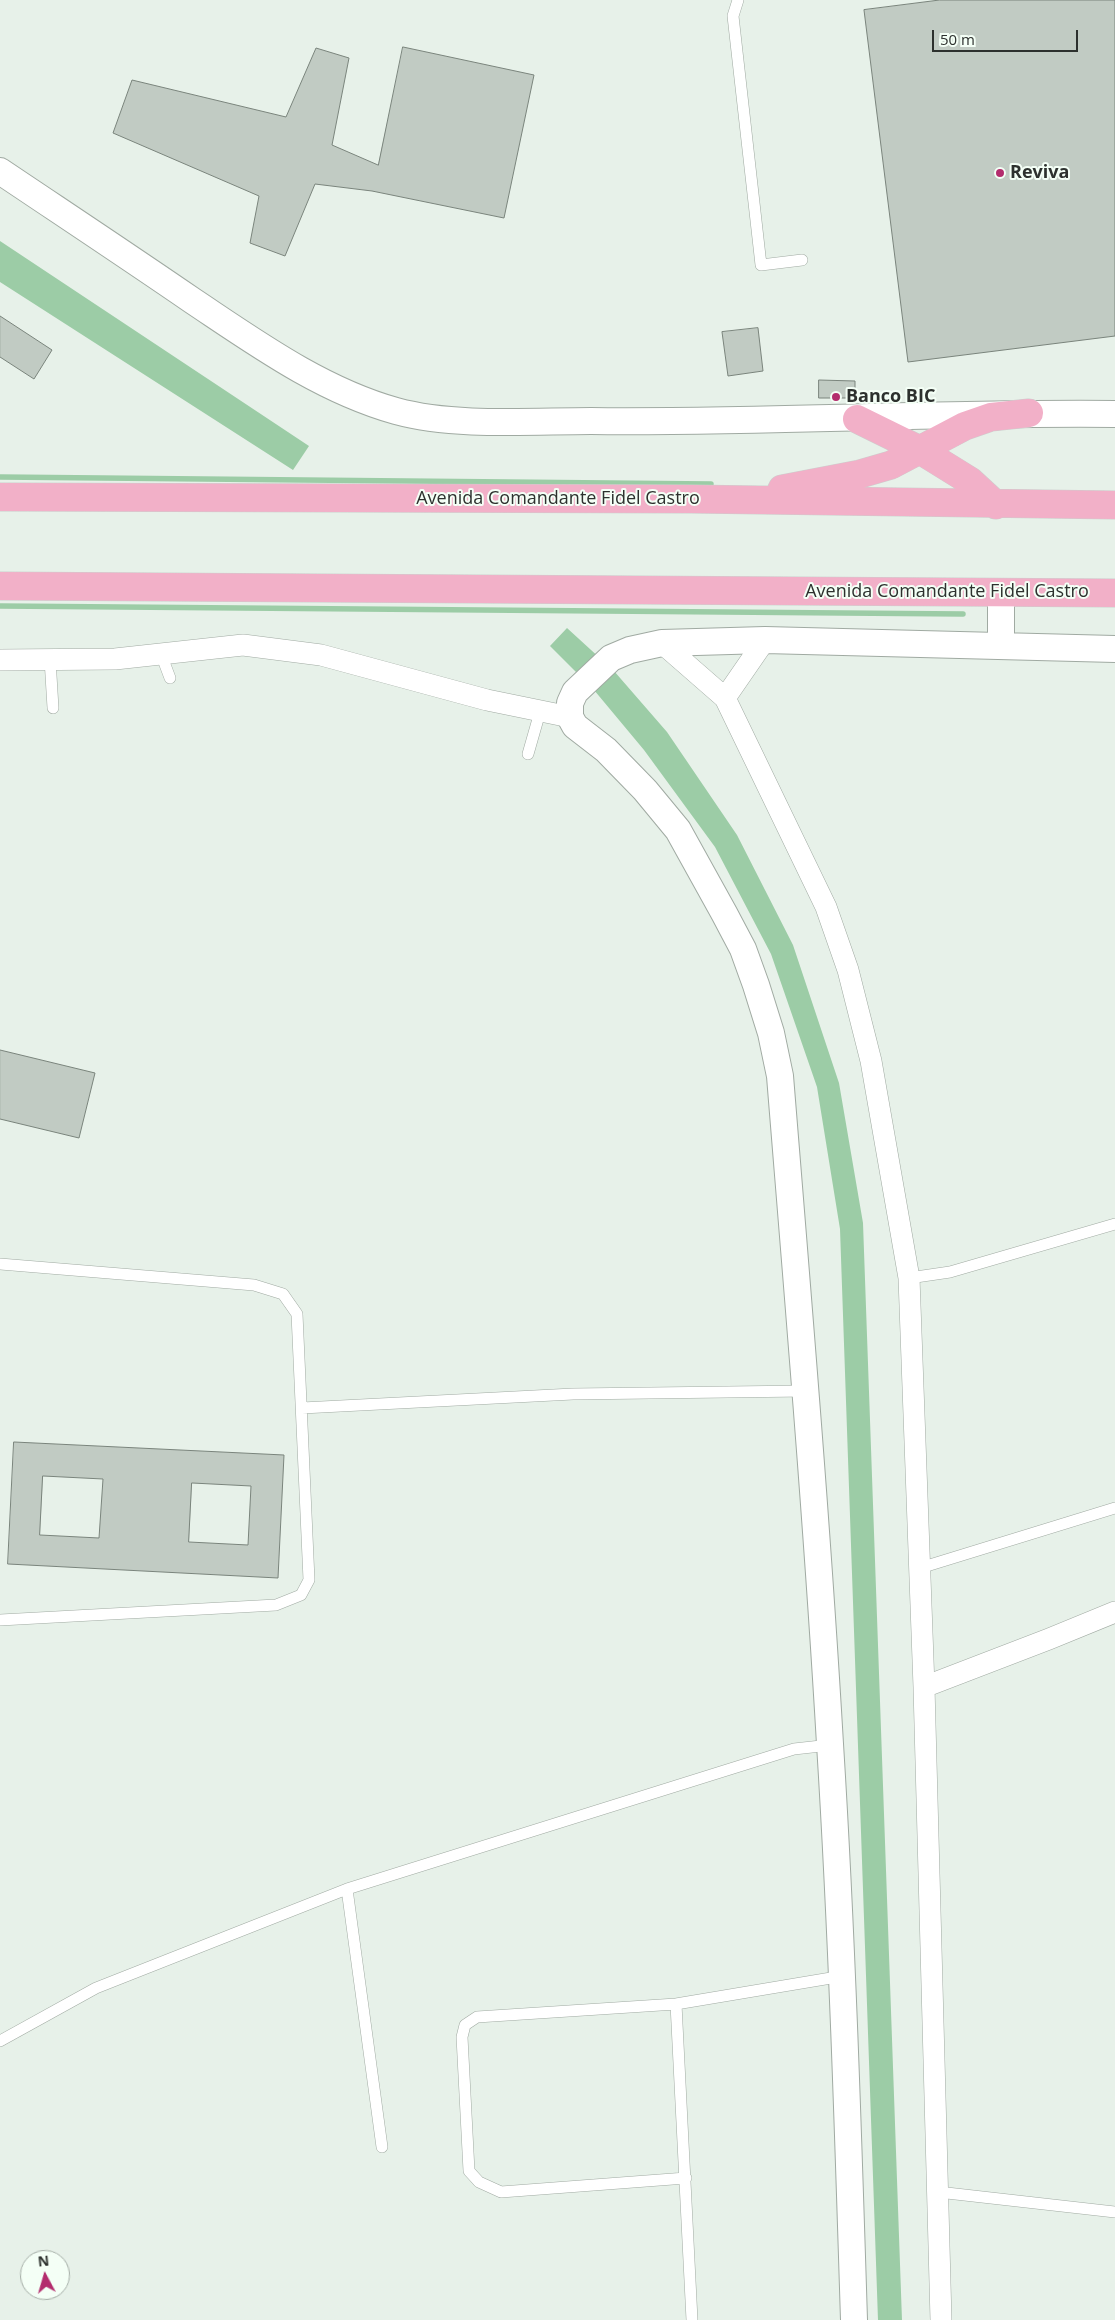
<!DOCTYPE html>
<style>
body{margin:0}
#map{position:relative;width:1115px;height:2320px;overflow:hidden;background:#e7f1e9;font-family:"Open Sans",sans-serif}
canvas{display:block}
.north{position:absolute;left:20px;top:2250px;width:50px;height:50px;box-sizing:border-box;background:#f4fff6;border:1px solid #a4ada6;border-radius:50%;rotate:354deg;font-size:14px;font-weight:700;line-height:20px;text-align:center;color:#2d312e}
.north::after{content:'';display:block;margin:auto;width:18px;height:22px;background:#b32c6d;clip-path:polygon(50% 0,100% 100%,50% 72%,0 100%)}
.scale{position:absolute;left:932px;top:30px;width:146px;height:22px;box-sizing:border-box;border:2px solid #2d312e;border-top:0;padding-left:6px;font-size:15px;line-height:18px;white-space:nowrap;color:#2d312e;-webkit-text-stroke:4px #f4fff6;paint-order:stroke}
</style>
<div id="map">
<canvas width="1115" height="2320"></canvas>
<div class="north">N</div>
<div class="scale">50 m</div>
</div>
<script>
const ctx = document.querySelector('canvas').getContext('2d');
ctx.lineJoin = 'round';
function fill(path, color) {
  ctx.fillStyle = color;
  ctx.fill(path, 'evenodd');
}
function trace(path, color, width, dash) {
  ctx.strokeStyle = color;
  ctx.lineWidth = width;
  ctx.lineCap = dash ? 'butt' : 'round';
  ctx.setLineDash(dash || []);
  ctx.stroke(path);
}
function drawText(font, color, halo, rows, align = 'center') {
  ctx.font = font + ' "Open Sans",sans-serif';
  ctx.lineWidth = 4;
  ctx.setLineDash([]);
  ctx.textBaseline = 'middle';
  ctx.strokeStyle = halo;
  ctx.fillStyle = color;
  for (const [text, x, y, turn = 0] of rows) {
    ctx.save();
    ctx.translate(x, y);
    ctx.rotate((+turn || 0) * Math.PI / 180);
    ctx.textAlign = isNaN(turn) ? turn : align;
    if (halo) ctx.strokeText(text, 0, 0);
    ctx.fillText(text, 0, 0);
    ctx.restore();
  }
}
fill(new Path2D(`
 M0 241 309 446 293 470 0 282Z
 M567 628 614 671 667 732 737 835 793 945 839 1083 863 1223 902 2320H878L840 1229 817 1087 771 954 715 847 644 750 594 690 550 646Z`), '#9ccca6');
trace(new Path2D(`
 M0 477 711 484
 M0 606 963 614`), '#9ccca6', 5.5);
const building = new Path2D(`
 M940 0H1115V336L908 362 864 10Z
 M403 47 534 75 504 218 372 191 315 184 285 256 250 243 259 196 113 133 132 80 286 117 316 48 349 58 332 145 378 165Z
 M0 316 52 350 34 379 0 357Z
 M758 328 763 371 728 376 722 332Z
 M819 380 855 381V398H819Z
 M0 1050 95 1073 79 1138 0 1119Z
 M14 1442 284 1455 278 1578 8 1564ZM43 1476 103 1479 99 1538 40 1535ZM192 1483 251 1486 248 1545 189 1542Z`);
fill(building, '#c1cbc3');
trace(building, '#7a847c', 1);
const service = new Path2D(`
 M738 0 733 16 761 265 802 260
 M161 654 170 678
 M50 659 53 708
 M528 754 540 712
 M0 1264 254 1285 283 1294 297 1314 309 1580 301 1595 276 1605 0 1620
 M909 1278 950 1272 1115 1224
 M302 1408 573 1394 805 1391
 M920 1568 1115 1508
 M347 1889 382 2147
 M676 2004 692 2320
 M0 2041 96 1988 347 1889 794 1749 830 1745
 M686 2178 501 2192 479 2182 469 2171 462 2037 465 2025 477 2017 676 2004 843 1976
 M938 2192 1115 2212`);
const minor = new Path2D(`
 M662 643 725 698 826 907 848 970 871 1061 909 1278 924 1687 941 2320
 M0 660 115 659 243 645 321 655 487 700 570 717
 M725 698 765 640
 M924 1687 1049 1639 1115 1612`);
const tertiary = new Path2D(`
 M0 171C64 214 129 257 193 301 256 343 321 390 396 411 454 427 531 421 591 421 766 423 940 412 1115 414
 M1001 646V592
 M854 2320C848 2128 842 1936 830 1744 817 1521 798 1299 780 1076L771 1033 756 985 743 949 724 913 678 830 645 790 606 750 575 726 570 717V703L575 692 611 658 630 650 662 643 765 640 1115 649`);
const motorway = new Path2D(`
 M857 419 920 450 970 481 996 505
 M782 489 860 474 891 465 965 426 991 417 1029 413
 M0 497 691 499 1115 505
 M0 586 1115 593`);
trace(service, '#a0aaa2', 12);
trace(minor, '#a0aaa2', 22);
trace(tertiary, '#a0aaa2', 28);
trace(motorway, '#cdcecd', 29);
trace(service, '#fff', 11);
trace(minor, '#fff', 21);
trace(tertiary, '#fff', 26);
trace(motorway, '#f2b0c8', 28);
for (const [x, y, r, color] of [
 [1000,173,5,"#b32c6d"],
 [836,397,5,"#b32c6d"]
]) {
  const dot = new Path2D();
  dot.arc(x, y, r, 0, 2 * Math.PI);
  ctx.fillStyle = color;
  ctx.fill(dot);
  trace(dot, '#f4fff6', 2);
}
drawText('bold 18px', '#2d312e', '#f4fff6', [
 ["Reviva",1010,173],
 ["Banco BIC",846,397]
], 'left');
drawText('18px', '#2d312e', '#f4fff6', [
 ["Avenida Comandante Fidel Castro",558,499],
 ["Avenida Comandante Fidel Castro",947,592]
]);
</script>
